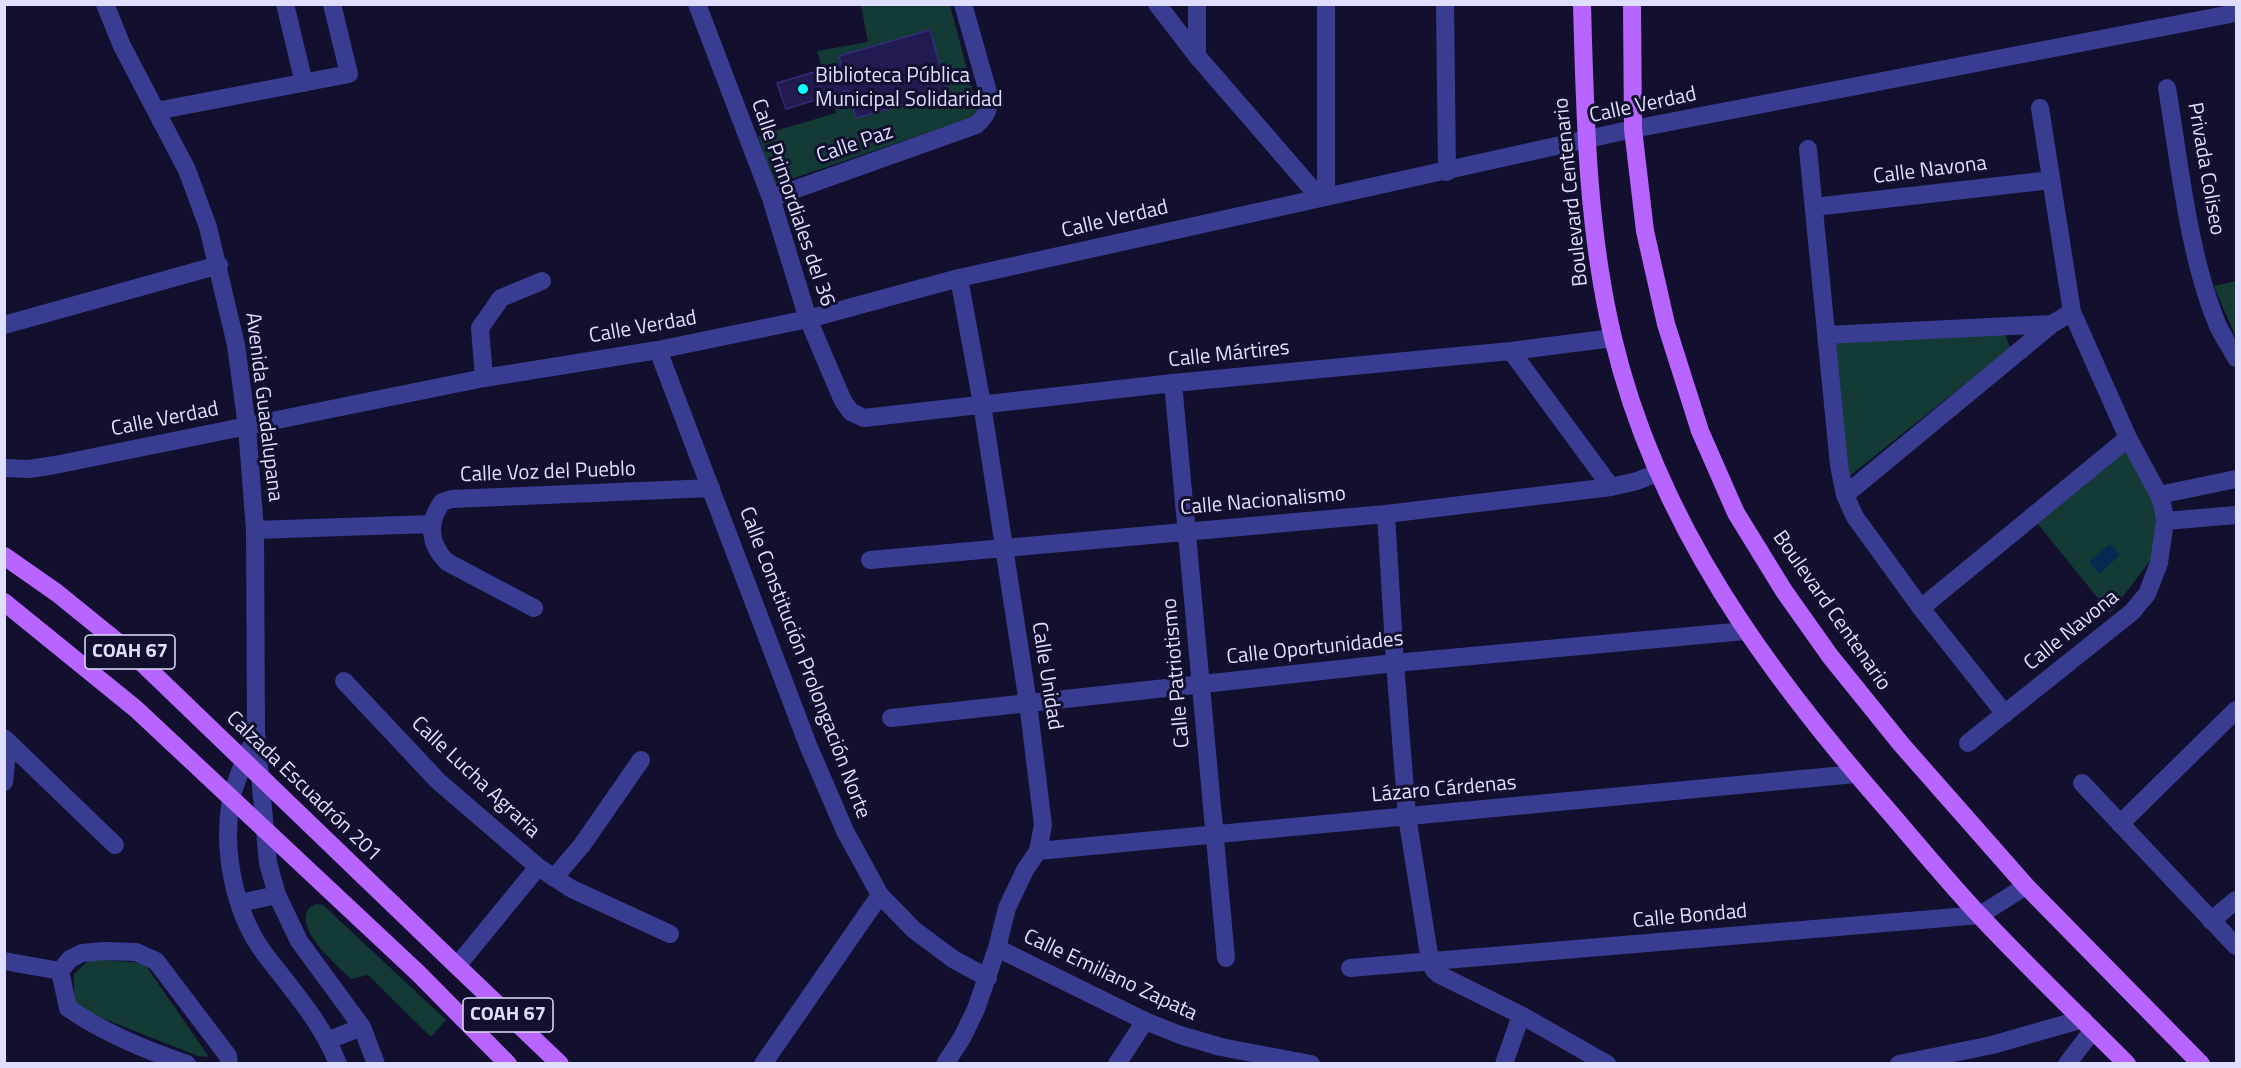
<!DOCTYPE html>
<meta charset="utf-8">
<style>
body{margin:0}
#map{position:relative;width:2241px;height:1068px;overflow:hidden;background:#13102f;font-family:"Titillium Web",sans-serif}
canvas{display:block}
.frame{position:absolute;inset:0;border:6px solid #dfdeff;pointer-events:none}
</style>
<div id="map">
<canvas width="2241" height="1068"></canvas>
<div class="frame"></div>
</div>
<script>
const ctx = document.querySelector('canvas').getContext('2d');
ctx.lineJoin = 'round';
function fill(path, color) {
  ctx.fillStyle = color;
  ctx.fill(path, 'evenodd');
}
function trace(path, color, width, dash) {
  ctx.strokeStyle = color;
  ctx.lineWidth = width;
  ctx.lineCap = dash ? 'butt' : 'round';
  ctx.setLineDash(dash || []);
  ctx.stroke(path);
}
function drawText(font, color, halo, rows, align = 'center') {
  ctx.font = font + ' "Titillium Web",sans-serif';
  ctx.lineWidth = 6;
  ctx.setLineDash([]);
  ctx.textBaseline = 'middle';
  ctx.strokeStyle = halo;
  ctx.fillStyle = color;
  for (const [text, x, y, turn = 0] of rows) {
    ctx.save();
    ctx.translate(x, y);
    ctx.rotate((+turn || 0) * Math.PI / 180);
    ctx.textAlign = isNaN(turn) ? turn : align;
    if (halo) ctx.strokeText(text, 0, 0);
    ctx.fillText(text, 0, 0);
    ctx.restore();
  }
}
fill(new Path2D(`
 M861 5H950L979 115 774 185 758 136 836 113 817 51 868 42Z
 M2236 281V338L2214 286Z
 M2005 333 2010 348 1847 478 1829 341Z
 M2126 447 2152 499 2157 526 2151 560 2110 613 2037 523Z
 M317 904 323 905 446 1020 431 1037 368 975 351 979C337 965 292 928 310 907Z
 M90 959 144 963 209 1057 198 1056 74 1007V974Z`), '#133a35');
fill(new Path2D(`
 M2110 544 2120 555 2099 574 2089 562Z`), '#072951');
const building = new Path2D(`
 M930 30 947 92 856 118 848 90 786 109 777 83 841 64 839 56Z`);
fill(building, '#211b51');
trace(building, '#342b7f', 1.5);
trace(new Path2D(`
 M105 4 122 46 187 170 208 227 236 345 247 427 255 530 256 732 268 863 277 895 299 941 362 1027 376 1064
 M285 4 304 83
 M697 4 771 198 808 319 843 401 851 412 864 418 1173 383 1511 351 1613 338
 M1157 4 1197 56 1319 197
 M1326 4V196
 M1445 4 1447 172
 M1197 56V4
 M2167 88C2180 165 2188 254 2218 326 2223 337 2231 348 2236 358
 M156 111 349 74 332 4
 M1808 149 1839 465 1845 495 1855 517 1921 608 2005 714
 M771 198 976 125C988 115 990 107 988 92L963 4
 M1814 207 2051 180
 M4 325 219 265
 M1826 335 2052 324
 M658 350 808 745 845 831 880 895 914 930 953 959 988 978
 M1511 351 1611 487
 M484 378 480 328 501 298 542 281
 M1173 383 1226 958
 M4 468 29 469 55 465 484 378 658 350 808 319 959 278 1633 129 2236 13
 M1845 495 2052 324 2072 312
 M2159 495 2236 479
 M1386 514 1395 663 1407 816 1430 961 1434 970 1440 975 1521 1015 1607 1064
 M2165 521 2236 515
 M255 530 431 524
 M870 560 1386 514 1611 487 1637 481 1657 473
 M534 608 447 562C429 544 427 523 442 502L452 499 711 488
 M1921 608 2128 438
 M344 681 438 781 538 867 572 889 670 934
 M891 718 1395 663 1745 631
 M4 738 115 845
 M1968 743 2132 612 2147 594 2159 563 2165 521 2163 508 2159 495 2128 438 2072 312 2040 108
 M250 748C243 764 235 782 231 800 222 850 234 912 264 953 292 990 321 1021 338 1064
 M4 782 8 742
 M2082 783 2236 946
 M2120 824 2236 710
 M1038 851 1855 774
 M554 878 582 845 641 760
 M240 903 277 895
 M2211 921 2236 900
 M997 948 1145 1021 1180 1035 1221 1047 1311 1064
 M4 961 60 971
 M457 966 538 867
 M1350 968 1980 915 2026 886
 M60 971 70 959 82 953 104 951 136 952 156 961 228 1056 229 1064
 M60 971 68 1008C104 1033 145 1050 187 1064
 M329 1040 362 1027
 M763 1064 880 895
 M945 1064 962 1038 976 1009 997 948 1007 908 1025 870 1038 851 1043 825 1028 703 982 404 959 278
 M1117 1064 1145 1021
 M1504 1064 1521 1015
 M1899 1064 1992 1045 2083 1019
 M2067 1064 2093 1030`), '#383d91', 18);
trace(new Path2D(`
 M1582 4C1585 116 1587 229 1613 338 1657 524 1768 674 1892 815 1922 850 1951 885 1982 918 2029 968 2078 1015 2127 1064
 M1632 4 1633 129 1645 231 1666 324 1700 431 1736 513 1784 591 1830 656 1901 744 2026 886 2201 1064
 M4 556 57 593 136 657 457 966 560 1064
 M4 602 136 709 418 973 508 1064`), '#b865ff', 18);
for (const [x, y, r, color] of [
 [803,89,6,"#0afdff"]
]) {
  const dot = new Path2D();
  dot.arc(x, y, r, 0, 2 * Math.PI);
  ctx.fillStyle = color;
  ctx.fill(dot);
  trace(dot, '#13102f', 2);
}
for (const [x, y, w] of [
 [130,652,90],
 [508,1015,90]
]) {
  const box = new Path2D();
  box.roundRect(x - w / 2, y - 17, w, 34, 4.5);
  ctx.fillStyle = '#13102f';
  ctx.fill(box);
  trace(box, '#dfdeff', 1.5);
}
drawText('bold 20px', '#dfdeff', null, [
 ["COAH 67",130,652],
 ["COAH 67",508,1015]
]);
drawText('21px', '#dfdeff', '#13102f', [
 ["Biblioteca Pública",815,77],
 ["Municipal Solidaridad",815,101]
], 'left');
drawText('21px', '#dfdeff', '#13102f', [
 ["Calle Verdad",1643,106,-12],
 ["Calle Paz",855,145,-19],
 ["Privada Coliseo",2205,169,80],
 ["Calle Navona",1930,171,-7],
 ["Boulevard Centenario",1572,192,-96],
 ["Calle Primordiales del 36",792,203,71],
 ["Calle Verdad",1115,220,-13],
 ["Calle Verdad",643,328,-10],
 ["Calle Mártires",1229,355,-6],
 ["Avenida Guadalupana",263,407,83],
 ["Calle Verdad",165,420,-11],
 ["Calle Voz del Pueblo",548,473,-2],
 ["Calle Nacionalismo",1263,502,-5],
 ["Boulevard Centenario",1831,611,55],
 ["Calle Navona",2072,631,-39],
 ["Calle Oportunidades",1315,649,-6],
 ["Calle Constitución Prolongación Norte",804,663,69],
 ["Calle Patriotismo",1177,673,-95],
 ["Calle Unidad",1046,676,81],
 ["Calle Lucha Agraria",475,778,43],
 ["Calzada Escuadrón 201",303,787,44],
 ["Lázaro Cárdenas",1444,790,-5],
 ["Calle Bondad",1690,917,-5],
 ["Calle Emiliano Zapata",1110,976,25]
]);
</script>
